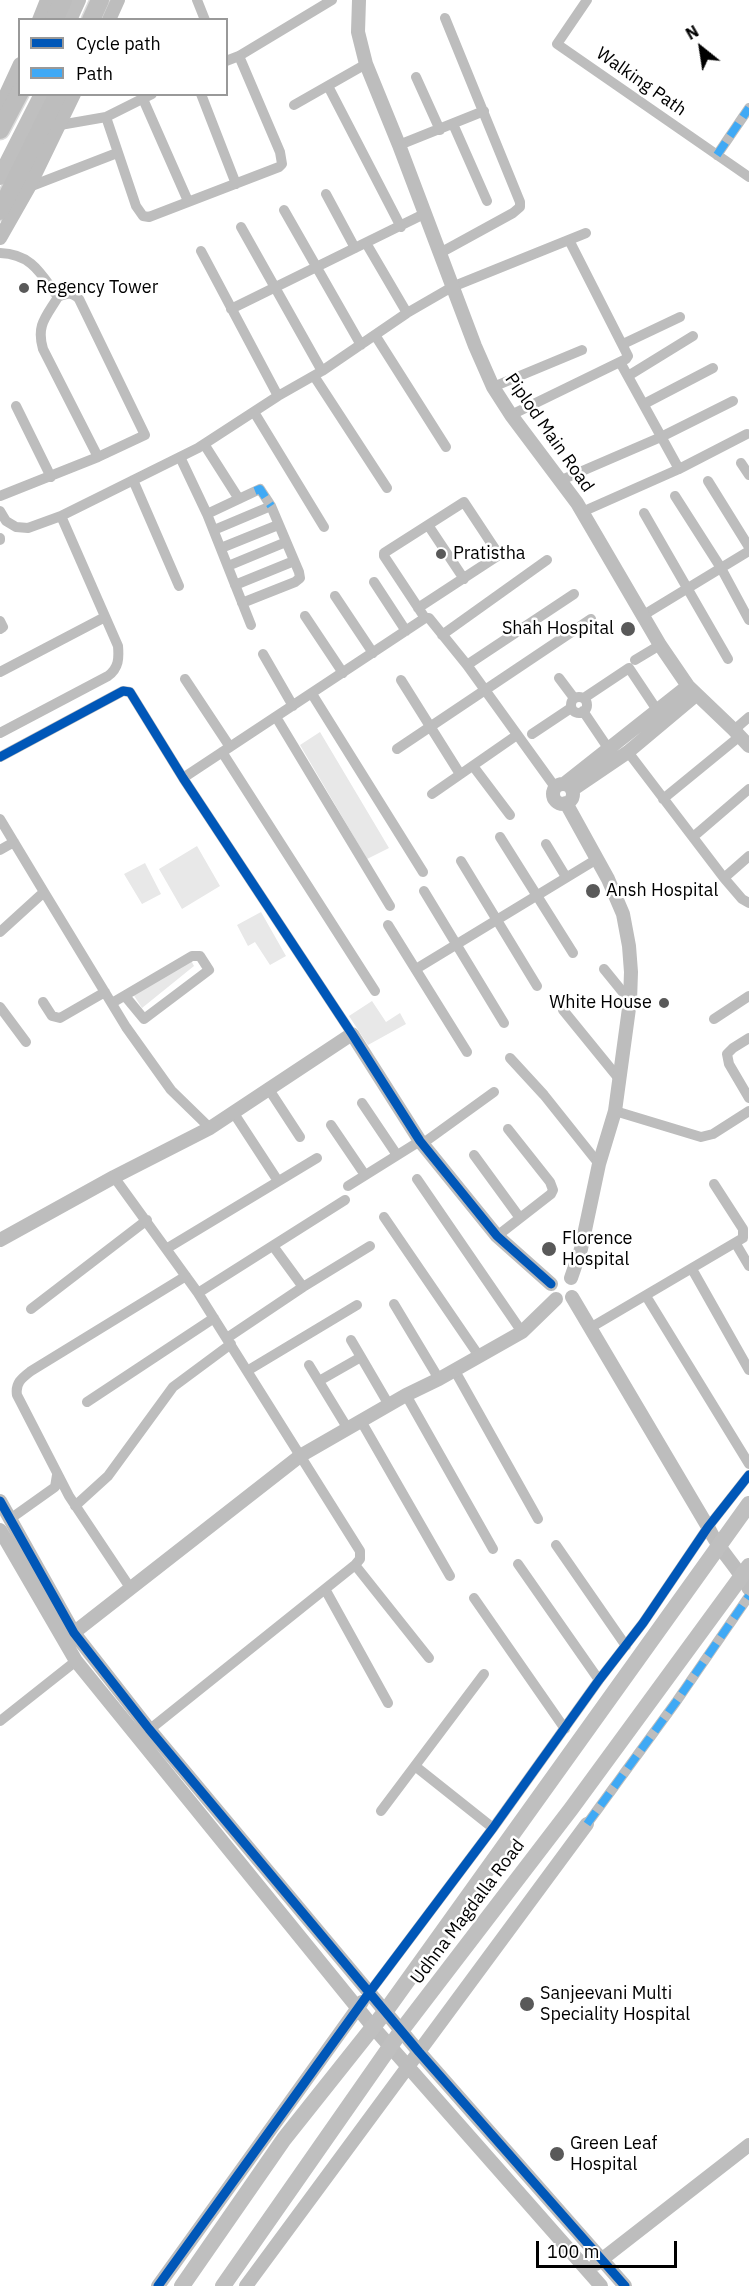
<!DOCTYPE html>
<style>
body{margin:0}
#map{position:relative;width:749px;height:2286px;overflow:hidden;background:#fff;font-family:"IBM Plex Sans",sans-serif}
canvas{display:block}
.legend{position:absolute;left:18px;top:18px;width:210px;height:78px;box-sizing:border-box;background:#fff;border:2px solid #999;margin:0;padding:8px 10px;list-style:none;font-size:18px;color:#000}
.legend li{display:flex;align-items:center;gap:12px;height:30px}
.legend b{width:30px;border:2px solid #999}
.north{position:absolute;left:671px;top:18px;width:60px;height:60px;-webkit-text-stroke:4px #fff;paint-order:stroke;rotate:330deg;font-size:16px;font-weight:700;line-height:24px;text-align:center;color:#000}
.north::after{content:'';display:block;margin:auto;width:21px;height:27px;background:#000;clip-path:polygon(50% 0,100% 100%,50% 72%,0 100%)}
.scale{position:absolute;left:536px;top:2241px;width:141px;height:27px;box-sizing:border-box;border:3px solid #000;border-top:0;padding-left:8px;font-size:18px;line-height:21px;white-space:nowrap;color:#000;-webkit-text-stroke:4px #fff;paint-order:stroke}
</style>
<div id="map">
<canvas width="749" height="2286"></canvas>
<ul class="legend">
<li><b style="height:8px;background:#0057b8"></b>Cycle path</li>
<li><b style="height:8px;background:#3fa9f5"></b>Path</li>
</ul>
<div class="north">N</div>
<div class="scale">100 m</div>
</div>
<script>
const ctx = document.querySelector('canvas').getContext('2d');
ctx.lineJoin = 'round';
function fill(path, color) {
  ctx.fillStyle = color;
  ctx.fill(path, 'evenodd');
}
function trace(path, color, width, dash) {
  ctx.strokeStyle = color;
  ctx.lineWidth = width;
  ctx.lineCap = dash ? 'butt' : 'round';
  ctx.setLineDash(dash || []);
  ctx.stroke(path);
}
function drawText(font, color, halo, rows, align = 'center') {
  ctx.font = font + ' "IBM Plex Sans",sans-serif';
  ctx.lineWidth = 5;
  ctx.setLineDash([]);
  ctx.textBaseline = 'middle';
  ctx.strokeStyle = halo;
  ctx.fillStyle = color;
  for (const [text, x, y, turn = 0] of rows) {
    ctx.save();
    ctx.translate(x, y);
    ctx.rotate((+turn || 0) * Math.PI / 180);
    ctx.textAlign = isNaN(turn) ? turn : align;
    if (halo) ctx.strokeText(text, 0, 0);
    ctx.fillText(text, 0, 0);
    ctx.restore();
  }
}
fill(new Path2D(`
 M320 732 389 848 367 859 300 745Z
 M197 846 220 886 182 909 159 869Z
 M145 863 161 894 142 904 124 874Z
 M261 912 286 956 270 965 255 942 248 946 237 925Z
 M188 955 194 966 142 1008 133 994Z
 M372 1001 386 1022 400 1013 406 1024 368 1045 349 1016Z`), '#e8e8e8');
const primary = new Path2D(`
 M54 20 63 0
 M91 20 100 0
 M0 130 20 92
 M0 211 58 94`);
trace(primary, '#dbdbdb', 21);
trace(new Path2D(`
 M197 0 205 20
 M587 0 557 44 749 177
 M226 61 239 56 332 0
 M416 77 440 130
 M328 86 401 227
 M201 94 236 184
 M143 99 188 201
 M294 105 366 64
 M106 117 136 206 143 216 149 217 279 167 282 164 280 152 239 56
 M453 124 487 201
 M60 125 106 117 152 94
 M399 145 484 111
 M717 155 749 108
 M29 187 117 153
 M326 194 355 248
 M284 210 361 345
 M241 227 322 371
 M366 243 407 313
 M201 251 278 396
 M0 253C32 254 41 274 58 297 46 317 36 325 43 349L98 457
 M440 253 513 213 520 207V202L445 18
 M231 309 424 214
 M375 335 446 447
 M623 344 680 317
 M620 362 679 469
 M314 376 387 488
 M628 376 693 336
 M493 387 582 350
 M644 404 713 368
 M16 406 51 477
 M254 412 324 527
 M511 415 626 359 628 356 569 240
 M204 444 239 499
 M180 457 207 514 251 625
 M741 463 749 475
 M133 480 179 586
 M559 481 661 437 733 401
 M708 481 749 547
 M0 496 98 457 145 435 79 299C72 292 67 293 58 297
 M675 496 721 568 749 620
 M0 511 6 521 16 527 28 528 61 516 198 448 278 396 322 371 407 313 452 287 586 233
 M582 512 679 469 747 434
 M644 513 728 659
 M207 514 260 489 271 506 299 572 300 578 295 582 242 603
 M428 525 464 579
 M214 530 271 506
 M0 538V540
 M221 548 278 525
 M228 566 286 542
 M374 582 406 631
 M235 585 294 561
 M335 596 373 653
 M418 608 499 555 464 502 384 553V556L425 618
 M305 616 343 673
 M642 616 749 551
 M0 621 3 627 0 629
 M442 635 547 560
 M263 654 293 706
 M635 660 660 645
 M467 665 574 594
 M0 672 105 617
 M559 678 574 698
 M185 679 230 747
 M401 680 460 774
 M312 694 423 872
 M571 705a8 8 0 1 1 16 0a8 8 0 1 1-16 0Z
 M584 698 629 668 657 710
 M583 711 608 748
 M276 717 390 906
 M734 730 749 717
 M0 733 108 676C119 668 119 658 118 646L61 516
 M532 734 571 708
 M397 749 591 619
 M222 752 375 991
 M628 752 724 878 742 899 749 903
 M0 757 123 691 130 692 183 778 352 1034
 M473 766 510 815
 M183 778 425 618H429L467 665 555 787
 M432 794 517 735
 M663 799 740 736
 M0 819 44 892 0 932
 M500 837 573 953
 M693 837 749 789
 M546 844 566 877
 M0 850 14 842
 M461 861 537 986
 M724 878 749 856
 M424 891 504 1023
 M44 892 126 1027 171 1090 210 1128
 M388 925 467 1052
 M416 969 597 859
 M604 969 630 1001
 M43 1002 52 1016 60 1018 105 992
 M112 1003 192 956H200L209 970 144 1019 125 996
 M0 1007 26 1042
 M563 1010 620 1080
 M714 1019 749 996
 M749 1038 733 1048 727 1054 729 1064 749 1098
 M510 1058 544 1095 599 1164
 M268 1088 300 1137
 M362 1103 397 1155
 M615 1111 701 1137 713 1134 749 1111
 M233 1112 278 1181
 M331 1125 365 1175
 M422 1144 494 1092
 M474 1155 520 1218
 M114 1177 198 1293 360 1551V1559L355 1565 139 1738
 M417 1179 522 1332
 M348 1186 420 1141
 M384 1217 479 1356
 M497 1236 551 1194 553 1190 550 1182 508 1129
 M736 1244 749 1266
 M273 1246 303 1287
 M166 1249 317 1158
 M692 1269 749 1370
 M198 1293 345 1200
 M646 1296 749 1464
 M394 1304 439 1379
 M31 1309 147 1220
 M590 1328 743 1238V1229L714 1184
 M227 1338 303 1287 370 1246
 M351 1340 361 1357
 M309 1365 348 1429
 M247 1371 357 1305
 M455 1371 538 1519
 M319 1381 361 1357 389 1405
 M406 1395 493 1549
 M87 1402 214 1318
 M361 1421 450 1576
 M75 1506 108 1476 173 1387 231 1344
 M10 1519 55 1487 57 1475
 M556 1545 626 1646
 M518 1564 599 1680
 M355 1565 429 1658
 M131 1589 69 1496 17 1395C15 1383 22 1378 31 1371L186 1276
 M325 1589 388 1703
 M474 1598 565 1729
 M0 1721 76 1661
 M415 1766 493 1828
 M381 1811 484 1674
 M587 1824 676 1702 749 1596
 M369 1993 493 1828 599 1680 643 1623 708 1527 749 1475`), '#bdbdbd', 10);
trace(new Path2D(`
 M359 0 358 32 366 64 399 145 475 346 493 387 511 415 577 503 660 645 688 686 734 730 749 746
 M39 20 47 0
 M109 20 118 0
 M0 107 20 64
 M0 238 29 187 74 94
 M564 784 688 686
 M553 794a10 10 0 1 1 20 0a10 10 0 1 1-20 0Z
 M572 790 628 752 696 695
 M566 803 608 879 623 914 629 946 631 972 630 1001 615 1111 599 1164 581 1249 571 1278
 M0 1240 114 1177 210 1128 352 1034 420 1141 497 1236 551 1284
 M572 1297 708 1527C719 1551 737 1566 749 1589
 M0 1501 74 1633 149 1729 419 2052 625 2286
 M0 1530 76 1661 373 2027 601 2286
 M67 1638 300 1456 406 1395 439 1379 522 1332 556 1299
 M596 2264 749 2145
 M158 2286 362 2002
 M246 2286 587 1824`), '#bdbdbd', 14);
trace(new Path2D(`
 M69 20 78 0
 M0 177 42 94
 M182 2286 284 2139 385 2012 749 1504
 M223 2286 401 2031 571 1809 749 1566`), '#bfbfbf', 16);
trace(primary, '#bdbdbd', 18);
trace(new Path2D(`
 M717 155 749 108
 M255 491 260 489 271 506
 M587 1824 676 1702 749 1596`), '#3fa9f5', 8, [15, 8]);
trace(new Path2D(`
 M0 757 123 691 130 692 183 778 352 1034 420 1141 497 1236 551 1284
 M0 1501 74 1633 149 1729 419 2052 625 2286
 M158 2286 369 1993 493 1828 599 1680 643 1623 708 1527 749 1475`), '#0057b8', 9);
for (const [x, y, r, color] of [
 [24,288,6,"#595959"],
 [441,554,6,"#595959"],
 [628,629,8,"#595959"],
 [593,891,8,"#595959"],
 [664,1003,6,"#595959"],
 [549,1249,8,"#595959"],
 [527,2004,8,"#595959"],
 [557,2154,8,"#595959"]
]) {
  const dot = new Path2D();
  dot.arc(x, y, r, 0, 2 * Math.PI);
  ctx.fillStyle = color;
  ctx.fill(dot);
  trace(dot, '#fff', 2);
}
drawText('18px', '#000', '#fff', [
 ["Walking Path",641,82,35],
 ["Piplod Main Road",549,433,55],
 ["Udhna Magdalla Road",468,1912,-53]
]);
drawText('18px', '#000', '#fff', [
 ["Regency Tower",36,288],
 ["Pratistha",453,554],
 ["Shah Hospital",614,629,"right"],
 ["Ansh Hospital",606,891],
 ["White House",652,1003,"right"],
 ["Florence",562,1239],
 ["Hospital",562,1260],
 ["Sanjeevani Multi",540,1994],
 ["Speciality Hospital",540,2015],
 ["Green Leaf",570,2144],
 ["Hospital",570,2165]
], 'left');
</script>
